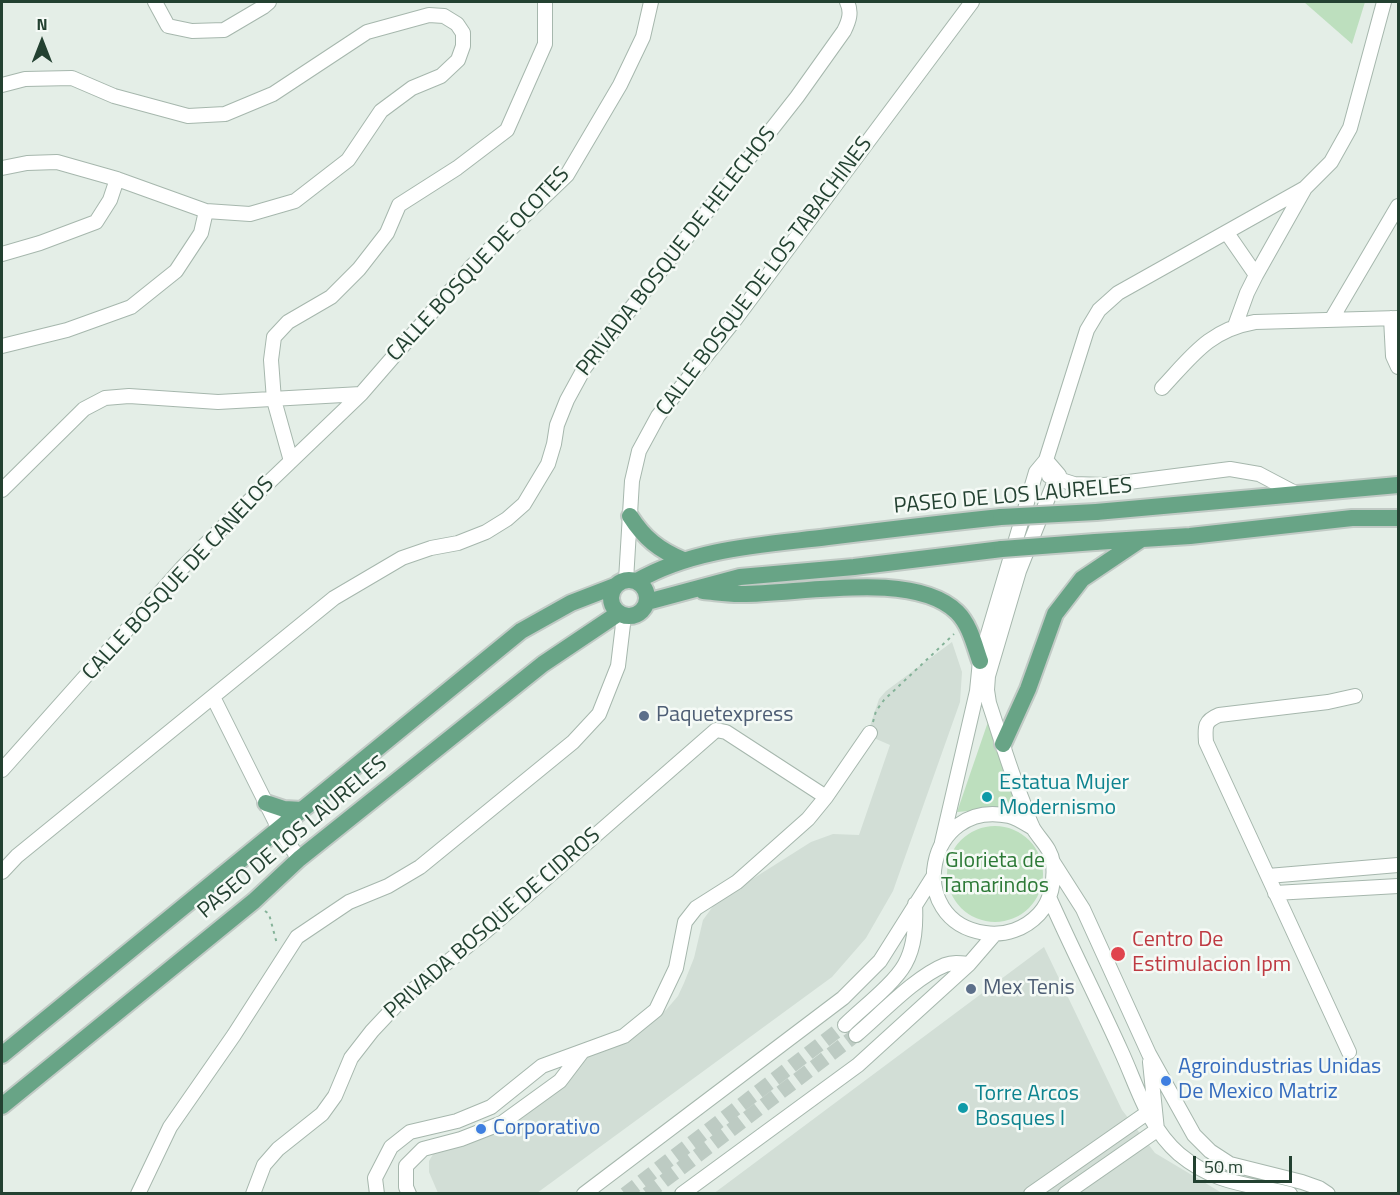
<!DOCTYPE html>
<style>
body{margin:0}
#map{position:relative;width:1400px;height:1195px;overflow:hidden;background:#e4eee7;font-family:"Titillium Web",sans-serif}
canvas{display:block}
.frame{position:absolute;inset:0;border:3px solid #234131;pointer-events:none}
.north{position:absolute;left:12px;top:12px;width:60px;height:60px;-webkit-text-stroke:4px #f5faf6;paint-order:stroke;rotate:0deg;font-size:16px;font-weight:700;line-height:24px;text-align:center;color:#234131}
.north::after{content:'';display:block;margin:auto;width:21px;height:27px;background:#234131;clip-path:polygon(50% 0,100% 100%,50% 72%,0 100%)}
.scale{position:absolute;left:1193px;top:1156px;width:99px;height:27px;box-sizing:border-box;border:3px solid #234131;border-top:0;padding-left:8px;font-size:18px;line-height:21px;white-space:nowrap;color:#234131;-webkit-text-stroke:4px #f5faf6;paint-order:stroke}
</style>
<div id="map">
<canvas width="1400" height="1195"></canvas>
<div class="frame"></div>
<div class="north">N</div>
<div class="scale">50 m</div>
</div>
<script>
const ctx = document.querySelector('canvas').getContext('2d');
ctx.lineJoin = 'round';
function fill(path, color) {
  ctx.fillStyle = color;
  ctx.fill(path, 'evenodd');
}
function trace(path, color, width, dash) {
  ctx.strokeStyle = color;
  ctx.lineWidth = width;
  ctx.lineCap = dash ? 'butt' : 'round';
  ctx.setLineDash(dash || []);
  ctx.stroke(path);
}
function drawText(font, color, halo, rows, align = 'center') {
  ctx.font = font + ' "Titillium Web",sans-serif';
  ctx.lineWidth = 5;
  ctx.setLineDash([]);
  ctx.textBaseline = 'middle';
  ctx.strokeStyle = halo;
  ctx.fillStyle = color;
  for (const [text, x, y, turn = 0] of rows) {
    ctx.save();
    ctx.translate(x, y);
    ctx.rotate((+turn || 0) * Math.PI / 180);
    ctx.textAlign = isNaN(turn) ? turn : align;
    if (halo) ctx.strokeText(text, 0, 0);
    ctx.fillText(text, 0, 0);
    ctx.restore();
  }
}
fill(new Path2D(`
 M952 642 962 672 960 702 893 891 866 938 832 977 537 1193H438L429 1172V1161L435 1151 510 1121 570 1063 596 1054 631 1037 666 1010 678 996 684 983 694 958 703 920 716 902 811 842 833 834 859 835 890 745 867 735 879 699 886 691Z
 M1044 947 1122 1110 1155 1153 1222 1193 713 1194Z`), '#d2ded6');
fill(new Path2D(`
 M1304 2H1365L1352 44Z
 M990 716 1017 807 957 812Z
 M947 874a48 48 0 1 1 96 0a48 48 0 1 1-96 0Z`), '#bddfbe');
trace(new Path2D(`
 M625 1194 845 1025
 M647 1194 856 1035`), '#bdcbc3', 14, [14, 7]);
const minor = new Path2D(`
 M155 2 168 26 192 31 224 30 263 7 269 2
 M2 85 25 79 72 78 114 96 188 116 225 114 273 94 367 32 429 15 444 16 457 24 463 33V46L458 60 441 76 412 88 381 111 348 160 295 201 250 214 206 211 117 179 57 162 27 163 2 168
 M1227 233 1256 275 1247 293 1235 326
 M2 254 40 243 96 222 110 200 117 179
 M1256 275 1305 188
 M1391 318 1393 356 1398 367
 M1331 320 1398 206
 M2 346 67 330 131 307 176 271 201 233 206 211
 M1162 388C1192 356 1209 330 1255 322L1398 318
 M291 461 274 400 271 360 274 337 288 322 331 297 359 269 387 233 399 205 457 168 507 130 545 44V2
 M1049 476 1074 484 1105 485 1230 469 1259 474 1297 494
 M2 490 84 409 105 398 129 396 218 402 361 394 472 266 567 175 620 85 643 37 651 2
 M626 580 632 481 639 451 658 416 734 321 972 2
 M213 697 279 829 299 859
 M2 770 182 568 241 509 361 394
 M1033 828C1026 824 1017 818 1009 816 926 798 903 921 985 933 1005 936 1025 929 1039 914 1051 901 1055 881 1053 863 1051 848 1040 840 1033 828 1029 820 1026 811 1023 802 1010 770 1000 736 989 703L987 690 988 676 1019 571 1056 478 1059 475 1046 460
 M942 842 977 691 980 661 1036 472 1046 460 1087 330 1099 310 1118 293 1305 188 1331 162 1350 128 1384 2
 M1053 862 1083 909 1149 1054 1194 1135 1210 1151 1230 1164 1302 1182 1319 1188 1328 1194
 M2 872 17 856 334 598 402 558 431 548 458 543 486 532 507 519 524 504 548 464 554 444 557 425 567 400 585 367 797 97 844 31C849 21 852 12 847 2
 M1268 876 1398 865
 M1275 893 1398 886
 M1049 897C1072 949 1098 1000 1121 1051 1138 1088 1148 1127 1179 1154 1215 1184 1248 1184 1290 1194
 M845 1025C861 1009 894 984 905 964 915 946 916 925 915 904
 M856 1035C881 1014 915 977 945 965 953 962 960 963 969 964
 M1349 1052 1206 742C1205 727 1204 721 1219 715L1328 702 1355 696
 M138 1194 170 1127 234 1035 297 937 349 902 388 886 420 867 573 742 599 714 618 666 624 616
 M253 1194 264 1165 278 1149 322 1114 335 1096 351 1058 372 1031 403 998 486 931 716 730 726 732 826 797
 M377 1194 375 1178 391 1147 410 1132 457 1121 491 1107 542 1066 624 1036 656 1010 676 968 685 922 696 908 737 882 808 819 826 797 870 733
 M409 1194 406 1187V1166L423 1149 461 1139 502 1123 560 1081 582 1052
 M584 1194 843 998 880 961 933 877
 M682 1194 858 1065 969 964 994 935
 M1031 1194 1147 1113
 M1065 1194 1157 1130 1150 1062`);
const major = new Path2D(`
 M1096 512 1398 485
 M630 516C644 538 659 550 683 560
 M1095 542 1190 536 1352 518H1398
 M611 598a18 18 0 1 1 36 0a18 18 0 1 1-36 0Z
 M637 581C694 548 763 545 828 537 885 530 943 523 1001 517
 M703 591C715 592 727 594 739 594 797 595 913 569 957 612 970 625 974 644 980 661
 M647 602 740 577 854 567 1002 549
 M1003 744 1028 689 1055 614 1082 579 1140 540
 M266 803 284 809 302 810
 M2 1055 521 631 571 603 615 586
 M2 1106 254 901 299 859 543 664 619 613`);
trace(minor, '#a6b7ad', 16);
trace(major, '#c1cac5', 20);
trace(new Path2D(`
 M873 722 876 711 884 700 954 634
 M265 911 269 914 277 944`), '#84b298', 2, [3, 4.5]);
trace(minor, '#fff', 14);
trace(major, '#68a486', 16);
const majorBridge = new Path2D(`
 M1001 517 1096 512
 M1002 549 1095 542`);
trace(majorBridge, '#c1cac5', 20, []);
trace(majorBridge, '#68a486', 16);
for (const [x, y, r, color] of [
 [644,716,6,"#5c6f8a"],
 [987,797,6,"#0f9aa8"],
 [1118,954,8,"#e0444e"],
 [971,989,6,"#5c6f8a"],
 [1166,1081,6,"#3f7fe0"],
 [963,1108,6,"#0f9aa8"],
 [481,1129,6,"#3f7fe0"]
]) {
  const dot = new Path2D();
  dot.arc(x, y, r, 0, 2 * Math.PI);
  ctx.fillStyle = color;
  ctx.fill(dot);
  trace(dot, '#f5faf6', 2);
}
drawText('22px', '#234131', '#f5faf6', [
 ["PRIVADA BOSQUE DE HELECHOS",677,252,-52],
 ["CALLE BOSQUE DE OCOTES",479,265,-47],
 ["CALLE BOSQUE DE LOS TABACHINES",765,277,-53],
 ["PASEO DE LOS LAURELES",1013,497,-5],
 ["CALLE BOSQUE DE CANELOS",179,579,-47],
 ["PASEO DE LOS LAURELES",293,838,-40],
 ["PRIVADA BOSQUE DE CIDROS",493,924,-41]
]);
drawText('22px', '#4e5e75', '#f5faf6', [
 ["Paquetexpress",656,716],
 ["Mex Tenis",983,989]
], 'left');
drawText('22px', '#0d838f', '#f5faf6', [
 ["Estatua Mujer",999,784],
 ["Modernismo",999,809],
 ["Torre Arcos",975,1095],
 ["Bosques I",975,1120]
], 'left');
drawText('22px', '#2c7936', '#f5faf6', [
 ["Glorieta de",995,862],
 ["Tamarindos",995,887]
]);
drawText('22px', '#be3a42', '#f5faf6', [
 ["Centro De",1132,941],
 ["Estimulacion Ipm",1132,966]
], 'left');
drawText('22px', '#366cbe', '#f5faf6', [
 ["Agroindustrias Unidas",1178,1068],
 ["De Mexico Matriz",1178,1093],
 ["Corporativo",493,1129]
], 'left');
</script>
